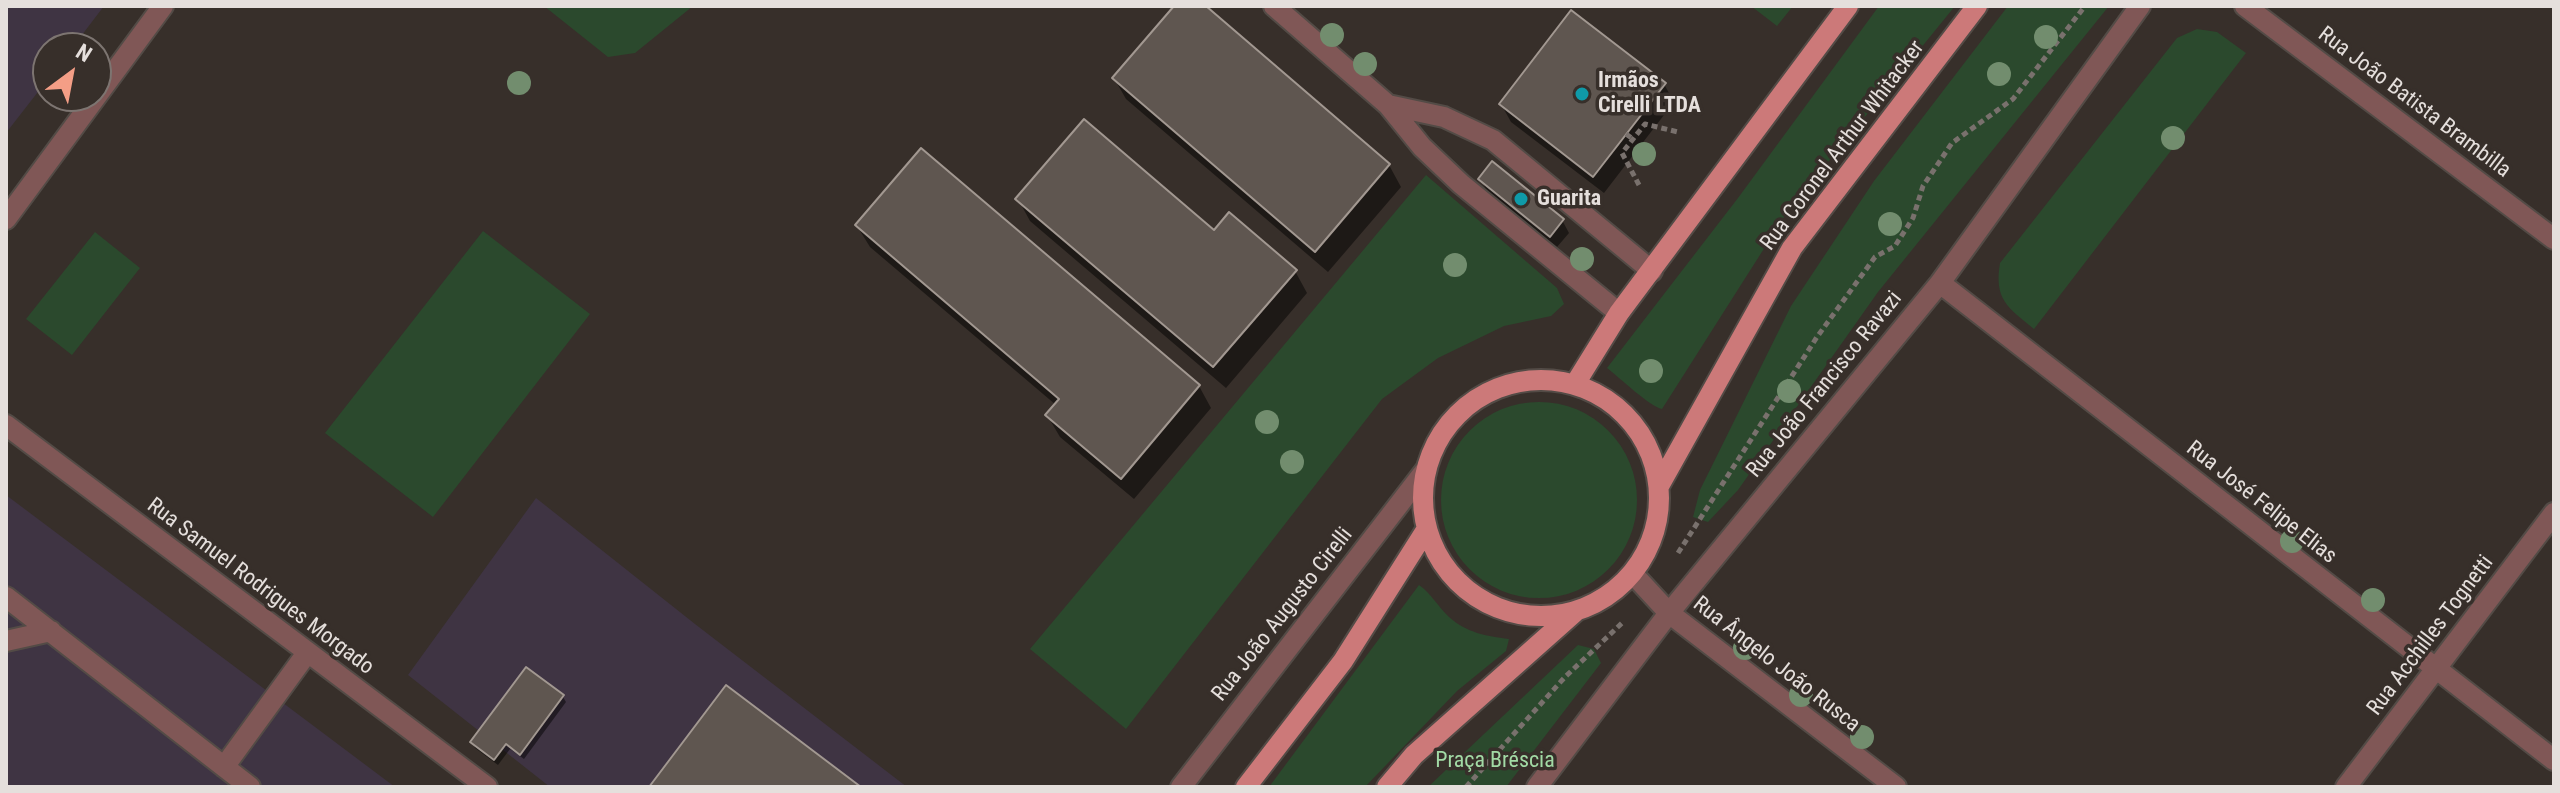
<!DOCTYPE html>
<meta charset="utf-8">
<style>
body{margin:0}
#map{position:relative;width:2560px;height:793px;overflow:hidden;background:#372f2a;font-family:"Roboto Condensed",sans-serif}
canvas{display:block}
.frame{position:absolute;inset:0;border:8px solid #e5dfdc;pointer-events:none}
.north{position:absolute;left:32px;top:32px;width:80px;height:80px;box-sizing:border-box;background:#372f2a;border:2px solid #7d7571;border-radius:50%;rotate:32deg;font-size:22px;font-weight:700;line-height:32px;text-align:center;color:#e5dfdc}
.north::after{content:'';display:block;margin:auto;width:28px;height:36px;background:#f49e86;clip-path:polygon(50% 0,100% 100%,50% 72%,0 100%)}
</style>
<div id="map">
<canvas width="2560" height="793"></canvas>
<div class="frame"></div>
<div class="north">N</div>
</div>
<script>
const ctx = document.querySelector('canvas').getContext('2d');
ctx.lineJoin = 'round';
function fill(path, color) {
  ctx.fillStyle = color;
  ctx.fill(path, 'evenodd');
}
function trace(path, color, width, dash) {
  ctx.strokeStyle = color;
  ctx.lineWidth = width;
  ctx.lineCap = dash ? 'butt' : 'round';
  ctx.setLineDash(dash || []);
  ctx.stroke(path);
}
function drawText(font, color, halo, rows, align = 'center') {
  ctx.font = font + ' "Roboto Condensed",sans-serif';
  ctx.lineWidth = 7;
  ctx.setLineDash([]);
  ctx.textBaseline = 'middle';
  ctx.strokeStyle = halo;
  ctx.fillStyle = color;
  for (const [text, x, y, turn = 0] of rows) {
    ctx.save();
    ctx.translate(x, y);
    ctx.rotate((+turn || 0) * Math.PI / 180);
    ctx.textAlign = isNaN(turn) ? turn : align;
    if (halo) ctx.strokeText(text, 0, 0);
    ctx.fillText(text, 0, 0);
    ctx.restore();
  }
}
fill(new Path2D(`
 M6 6H104L72 48H48V79L6 133Z
 M6 495 395 787H6Z
 M536 498 695 624 907 787H550L408 675Z`), '#3f3443');
fill(new Path2D(`
 M544 6H693L635 53 608 57Z
 M1751 6H1793L1777 26Z
 M1879 6H1955L1786 214 1662 409C1649 406 1620 378 1607 368L1738 198Z
 M2008 6H2109L1878 292 1738 490 1708 522 1693 517 1700 490 1791 306 1874 181Z
 M2197 29 2217 32 2246 53 2034 329C2007 307 1994 299 2000 263L2177 38Z
 M1426 175 1557 288 1564 304 1551 316 1504 326 1438 358 1382 399 1126 729 1030 649Z
 M483 231 590 314 433 517 325 433Z
 M95 232 140 268 72 355 26 319Z
 M1441 500a98 98 0 1 1 196 0a98 98 0 1 1-196 0Z
 M1419 585C1432 594 1438 607 1449 617 1467 633 1486 636 1509 639L1506 651 1457 691 1365 787H1269Z
 M1578 645 1594 649 1601 663 1506 787H1428Z`), '#2b492d');
fill(new Path2D(`
 M1176 6H1203L1389 165 1401 187 1328 272 1126 99 1114 78Z
 M1664 84 1674 102 1604 193 1511 122 1501 104Z
 M1480 179 1562 220 1569 233 1557 247 1487 191Z
 M1018 199 1214 232 1295 271 1307 293 1226 388 1030 221Z
 M857 226 1199 386 1211 408 1134 499 1060 437 1047 415 1056 405 870 247Z
 M526 669 563 697 566 702 524 759 510 749 498 765 475 748 472 742Z`), '#0007');
const building = new Path2D(`
 M1174 6H1206L1390 164 1315 252 1112 78Z
 M1571 10 1666 83 1593 177 1499 104Z
 M1084 119 1214 230 1229 212 1297 270 1213 367 1015 199Z
 M921 148 1200 385 1121 479 1045 415 1059 399 855 225Z
 M1492 161 1564 219 1550 237 1478 179Z
 M526 667 564 695 520 755 506 744 494 760 470 742Z
 M726 685 861 787H649Z`);
fill(building, '#5f5650');
trace(building, '#a29891', 2);
const minor = new Path2D(`
 M1274 6 1388 105 1422 147 1461 184 1619 313
 M2245 6 2554 239
 M1388 105 1444 117 1493 140 1652 271
 M6 219 163 6
 M1940 283 2554 760
 M6 425 487 787
 M1633 574 1669 613 1896 787
 M6 597 250 787
 M6 641 51 631
 M224 767 307 653
 M1181 787 1424 472
 M1537 787 1669 613 1940 283 2140 6
 M2346 787 2554 513`);
const major = new Path2D(`
 M1423 498a118 118 0 1 1 236 0a118 118 0 1 1-236 0Z
 M1575 384 1619 313 1848 6
 M1659 486 1792 248 1977 6
 M1246 787 1343 661 1426 530
 M1387 787 1414 755 1575 612`);
trace(minor, '#534b46', 24);
trace(major, '#534b46', 24);
trace(new Path2D(`
 M1626 134 1633 139
 M1639 185 1622 153 1645 124 1678 132
 M1678 553 1817 337 1875 257 1895 246 1913 218 1923 186 1952 143 2013 99 2085 6
 M1466 787 1565 677 1622 623`), '#79716d', 5, [6, 4]);
trace(minor, '#805756', 20);
trace(major, '#cc7979', 20);
ctx.fillStyle = '#728d6e';
for (const [x, y] of [
 [1332,35],
 [2046,37],
 [1365,64],
 [1999,74],
 [519,83],
 [2173,138],
 [1644,154],
 [1890,224],
 [1582,259],
 [1455,265],
 [1651,371],
 [1789,391],
 [1267,422],
 [1292,462],
 [2292,541],
 [2373,600],
 [1745,648],
 [1801,695],
 [1862,737]
]) {
  ctx.beginPath();
  ctx.arc(x, y, 12, 0, 2 * Math.PI);
  ctx.fill();
}
for (const [x, y, r, color] of [
 [1582,94,8,"#0f9aa8"],
 [1521,199,8,"#0f9aa8"]
]) {
  const dot = new Path2D();
  dot.arc(x, y, r, 0, 2 * Math.PI);
  ctx.fillStyle = color;
  ctx.fill(dot);
  trace(dot, '#372f2a', 3);
}
drawText('bold 22px', '#e5dfdc', '#372f2a', [
 ["Irmãos",1598,81],
 ["Cirelli LTDA",1598,106],
 ["Guarita",1537,199]
], 'left');
drawText('22px', '#e5dfdc', '#372f2a', [
 ["Rua João Batista Brambilla",2414,103,37],
 ["Rua Coronel Arthur Whitacker",1843,146,-53],
 ["Rua João Francisco Ravazi",1825,385,-51],
 ["Rua José Felipe Elias",2261,503,38],
 ["Rua Samuel Rodrigues Morgado",260,587,37],
 ["Rua João Augusto Cirelli",1283,615,-52],
 ["Rua Acchilles Tognetti",2431,636,-53],
 ["Rua Ângelo João Rusca",1776,665,38]
]);
drawText('22px', '#a2daa5', '#372f2a', [
 ["Praça Bréscia",1495,761]
]);
</script>
